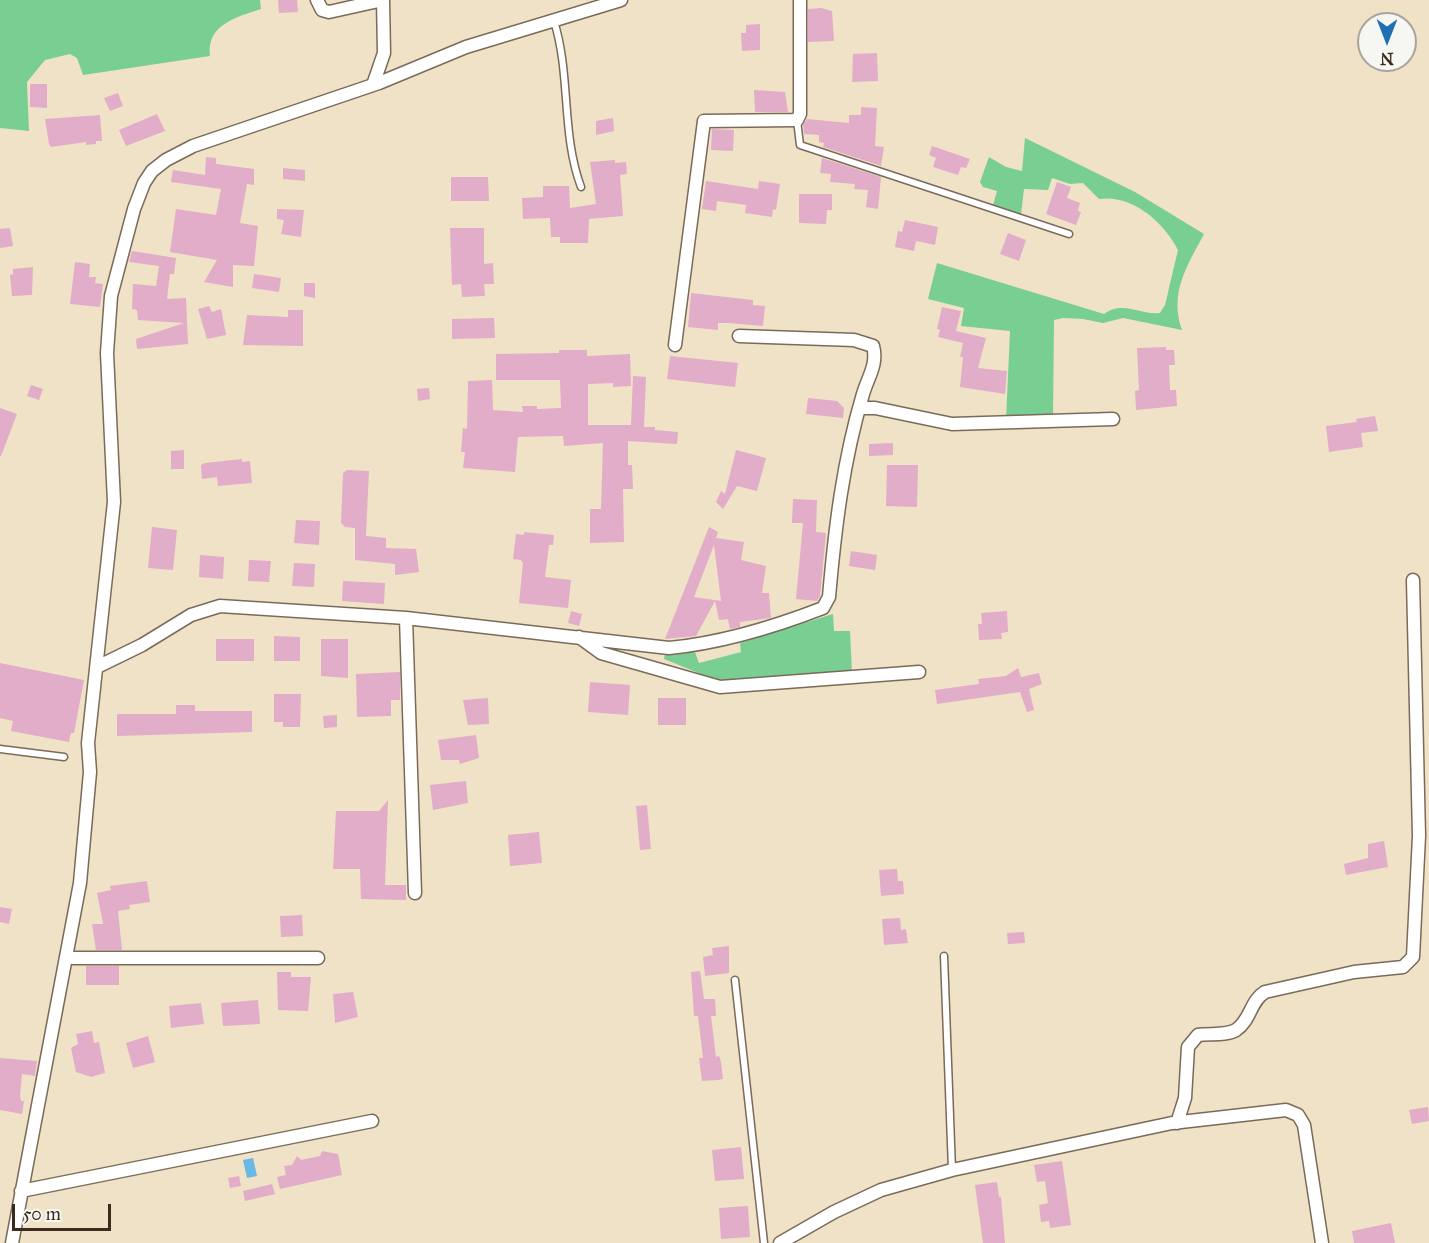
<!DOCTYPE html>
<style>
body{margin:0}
#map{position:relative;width:1429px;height:1243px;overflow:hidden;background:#f0e2c7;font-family:"IM FELL Great Primer",serif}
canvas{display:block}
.north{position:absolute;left:1357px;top:12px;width:60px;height:60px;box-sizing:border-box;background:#f6f6f2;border:2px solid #aba49d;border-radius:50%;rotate:180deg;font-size:16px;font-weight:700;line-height:24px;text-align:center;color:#3b2a1e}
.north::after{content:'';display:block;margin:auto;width:21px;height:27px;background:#1f6fb2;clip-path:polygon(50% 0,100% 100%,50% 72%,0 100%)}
.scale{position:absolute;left:12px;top:1204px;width:99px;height:27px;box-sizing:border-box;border:3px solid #3b2a1e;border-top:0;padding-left:8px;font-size:18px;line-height:21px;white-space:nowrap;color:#3b2a1e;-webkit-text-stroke:4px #f6f6f2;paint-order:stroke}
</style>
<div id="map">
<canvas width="1429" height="1243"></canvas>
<div class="north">N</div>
<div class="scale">50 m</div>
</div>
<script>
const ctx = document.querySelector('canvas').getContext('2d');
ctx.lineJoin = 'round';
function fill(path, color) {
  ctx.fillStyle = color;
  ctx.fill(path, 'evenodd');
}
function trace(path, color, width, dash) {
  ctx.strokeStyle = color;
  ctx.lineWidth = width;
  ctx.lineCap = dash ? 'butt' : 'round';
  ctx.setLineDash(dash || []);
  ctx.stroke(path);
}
fill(new Path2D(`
 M0 0H260L261 9C236 17 206 25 210 56L83 75 77 58 70 54 45 60 27 82 29 131 0 128Z
 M1025 138 1135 192 1204 234C1187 266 1169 293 1182 330L1123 318 1103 323 1083 319 1063 318 1054 320 1053 416 1006 420 1010 331 961 326 964 308 928 299 937 263 1104 314C1122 300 1140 315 1160 313L1165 305 1178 250C1164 222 1132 194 1099 199L1083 183 1070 184 1052 178 1048 190 1024 189 1021 214 993 205 997 191 983 187 980 182 989 157 1006 167 1022 171Z
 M833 614 834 631H850L852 673 716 680 664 659 665 653 695 652 699 663 741 652 740 643Z`), '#79ce91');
fill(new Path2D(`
 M253 1158 257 1176 247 1178 243 1160Z`), '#6ab8e4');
fill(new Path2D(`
 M278 0H297L298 12 279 13Z
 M821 8 832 11 834 41 808 42V9Z
 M760 24V50L742 51 741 33H746V25Z
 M877 53 878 81 852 82 853 54Z
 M30 84H47V108L30 107Z
 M754 90 785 92 788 112H755Z
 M118 93 123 106 110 111 104 98Z
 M861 107 877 108 875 146 884 147 881 166 823 147 824 143 819 142V135L804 134 803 125 807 119 849 123V115H861Z
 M157 114 165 131 126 146 119 130Z
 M100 115 102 141H96V144L86 145V142L51 147 49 144 45 119Z
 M613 118 614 131 596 135V121Z
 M712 129 734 130 733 151 711 150Z
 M932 146 970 159 966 168 961 167 958 175 933 167 936 158 929 155Z
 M206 157 216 158V164L254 169V185L247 184 240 223 258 226 254 266 233 265V287L204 282 217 260 170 252 176 209 216 215 221 189 171 182 173 170 205 175Z
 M822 158 881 177 878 209 866 207 868 190 854 189 855 184 830 182 831 174 820 173Z
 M615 160V163L626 162 627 174 620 175 623 216 589 219 588 243H560V237H551L550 218 523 219 522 198 543 197V186H569L570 208 596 204 590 162Z
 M283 168 305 170V181L283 179Z
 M451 177H488L489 201H451Z
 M706 181 758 189 759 181 780 184 776 210 773 209 772 217 745 213 746 205 717 201 716 211 702 209Z
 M1057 182 1071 187 1067 198 1080 203 1078 211 1081 212 1076 225 1046 214Z
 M799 194H832V210H827L826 224 799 223Z
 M277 209 304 210 301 237 281 234 284 220 277 219Z
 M905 220 938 227 935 245 916 241 914 251 895 247 898 231 902 232Z
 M10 228 13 246 0 248V229Z
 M450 228H484V264L493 263 494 284H484L485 296 462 297 461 284 452 285Z
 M1008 233 1026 240 1019 261 1000 254Z
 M132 251 176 258 174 274H170L167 299 186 298 188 344 137 349 136 339 184 323 138 320 137 310 132 309 133 284 156 286 159 266 129 262Z
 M75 262 90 264 89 277H96L95 283 103 284 100 307 70 304Z
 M33 267 32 295 12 296 10 275 13 274V269Z
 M254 274 281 278 279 292 252 288Z
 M304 283H315V298L304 296Z
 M691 293 753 300V305L765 306 763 326 728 323H718V330L688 327Z
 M209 306 212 312 221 309 226 335 207 339 198 309Z
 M942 307 961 311 956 331 986 338 978 368 1007 371 1005 394 960 387 963 357H960L963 343 938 337 940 330 937 329Z
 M288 310H303V346L243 345 247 315 288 317Z
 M494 318 495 338 452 339V319Z
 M1166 347V350H1174L1175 365H1169L1170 390H1176L1177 406 1136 410 1135 391 1139 390 1137 348Z
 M559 350H587V356L630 354 631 386 613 387V383L588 384V425H631L633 376 646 377 644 427H655V430L678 432 677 444 628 441V465H632L633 489H623L624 542 590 543V509H601L603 443 564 446 563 436 518 437 515 472 463 468 465 452H461L463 428 467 429 468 381 492 380 493 410 523 412 522 406H537V409L561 408 560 380H496V354L559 353Z
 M670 356 738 363 735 387 667 379Z
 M31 385 43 389 39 400 27 396Z
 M429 388 430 399 418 401 417 389Z
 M808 398 837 401 844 408 843 418 806 414Z
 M0 408 17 414 1 456H0Z
 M1375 416 1378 431 1361 433 1363 447 1329 452 1326 426 1357 422 1356 419Z
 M893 443V455L869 456V444Z
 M184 450V469H171V451Z
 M736 450 766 458 757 491 737 486 723 509 716 502 721 491 725 494Z
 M242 459V462L250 461 252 483 218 486 217 477 202 479 201 465 205 463Z
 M887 465H918L917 507 886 506Z
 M347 470 369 471 366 536 386 538V548L416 549 419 572 395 575V564L355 560V528L345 527 341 523 343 473Z
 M793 499 817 500 816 532 826 533 820 596 817 601 796 599 803 523H792Z
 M296 520 320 521 319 545 294 543Z
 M152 527 177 530 173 570 148 568Z
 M709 527 718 532 716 538 744 542 741 560 766 566 762 593H769L771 618 740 622V627L730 629 728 619 719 620 715 601 696 636 665 639ZM714 545 721 601 694 597Z
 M524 532 554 535 553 545H549L545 577 571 580 568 608 519 603 523 563 521 560 513 559 516 534 524 535Z
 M851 551 877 555 875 570 849 566Z
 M200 555 224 557 223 579 199 577Z
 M249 560 271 561 269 582 248 581Z
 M294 563 315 564 314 587 292 586Z
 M343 581 385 583 384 604 342 601Z
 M571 611 582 614 579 626 568 623Z
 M1007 611 1008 632 1001 633 1002 639 979 640 978 624H982L981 613Z
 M274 636 300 637V661H274Z
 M216 639H254V661H216Z
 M321 639H348V678L321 676Z
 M0 663 84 680 74 733H71L69 742 11 731 13 721 0 718Z
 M1018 668 1021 677 1039 673 1042 684 1029 689 1034 710 1027 712 1020 692 937 704 935 690 979 684 978 679 1006 676Z
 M400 672V700H391V716L357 717 356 674Z
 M590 682 630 685 628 715 588 712Z
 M274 694H301L300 727H283V722H274Z
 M488 698 489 724 468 725 463 700Z
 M658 698H686V725H658Z
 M176 705H195V711H252V732L117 736V714H176Z
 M337 715V727L324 728 323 716Z
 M476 735 479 758 460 764 459 760H441L438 740Z
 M466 781 468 803 433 810 430 785Z
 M388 800 385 885H406V900L361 899 360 869H333L336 811H379Z
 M647 805 651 849 640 850 636 806Z
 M539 832 542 863 510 866 508 835Z
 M1384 841 1388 867 1346 875 1344 864 1368 858V844Z
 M897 869 898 881H903L904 894 881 896 879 870Z
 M147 881 150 902 129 905 130 909 118 911 122 950H96L92 924H103L97 893 111 890 110 886Z
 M0 907 12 909 9 924 0 922Z
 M302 915 303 936 281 937 280 916Z
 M900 918 901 930 906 929 908 943 884 945 882 919Z
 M1024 932 1025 943 1008 944 1007 933Z
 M729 946V973L705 976 703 957 713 955 712 948Z
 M86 966H119V985H86Z
 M700 971 704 999H715L716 1016H711L716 1057 719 1056 721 1062 723 1079 718 1080 702 1081 699 1058H703L698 1016H694L691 972Z
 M277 972H291V977H311L308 1011 278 1010Z
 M353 992 358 1017 335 1023 333 994Z
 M258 1000 260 1024 223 1026 221 1003Z
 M201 1003 204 1024 171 1028 169 1006Z
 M92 1031 94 1043 99 1042 105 1073 91 1077 76 1072 71 1048 78 1044 76 1034Z
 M148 1036 155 1062 133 1068 126 1043Z
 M0 1058 37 1061 35 1076 22 1074 20 1096 21 1101H24L22 1114 0 1110Z
 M1428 1107 1429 1121 1412 1124 1409 1110Z
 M741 1147 744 1179 715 1181 712 1150Z
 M322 1151 338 1154 342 1175 280 1189 277 1177 286 1175 284 1166 292 1165 297 1156 301 1160 320 1156Z
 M1062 1161 1071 1225 1050 1228 1049 1221 1041 1222 1039 1205 1048 1203 1045 1181 1037 1182 1034 1165Z
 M239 1176 241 1186 230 1188 228 1178Z
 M997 1182 999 1197H1001L1005 1243H983L975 1185Z
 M272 1184 275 1194 245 1201 243 1191Z
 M748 1206 750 1237 721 1239 719 1208Z
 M1391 1223 1395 1243H1354L1352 1231Z`), '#e1adc8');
const service = new Path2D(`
 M554 21C571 75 561 133 581 187
 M797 120 800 145 1069 234
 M0 749 64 757
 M944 956 952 1170
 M735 980 764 1243`);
const minor = new Path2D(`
 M317 0 322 10 329 12 383 0
 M373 85 384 53 383 0
 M675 345 704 121 797 120 800 114V0
 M860 408H875L952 424 1113 419
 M406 618 415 893
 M579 637 601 653 720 687 919 672
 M97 667 142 645 191 615 220 606 406 618 669 648C722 643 774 627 823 608L829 597C835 528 843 461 863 394 868 377 878 364 873 346L854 340 739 336
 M68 958H318
 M1177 1123 1185 1098 1188 1047 1198 1035C1209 1033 1226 1036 1236 1030 1251 1020 1250 1001 1265 992L1354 972 1403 967 1413 957 1419 836 1413 580
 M21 1191 372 1121
 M12 1243 80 883 90 772 88 743 114 502 107 353 111 296 134 209 144 183 152 171 166 160 193 146 379 83 466 47 621 0
 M780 1243 834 1212 881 1190 952 1170 1172 1123 1286 1110 1298 1115 1304 1125 1322 1243`);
trace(service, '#7a6a59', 9);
trace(minor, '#7a6a59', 15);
trace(service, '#fff', 6);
trace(minor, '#fff', 12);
</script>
